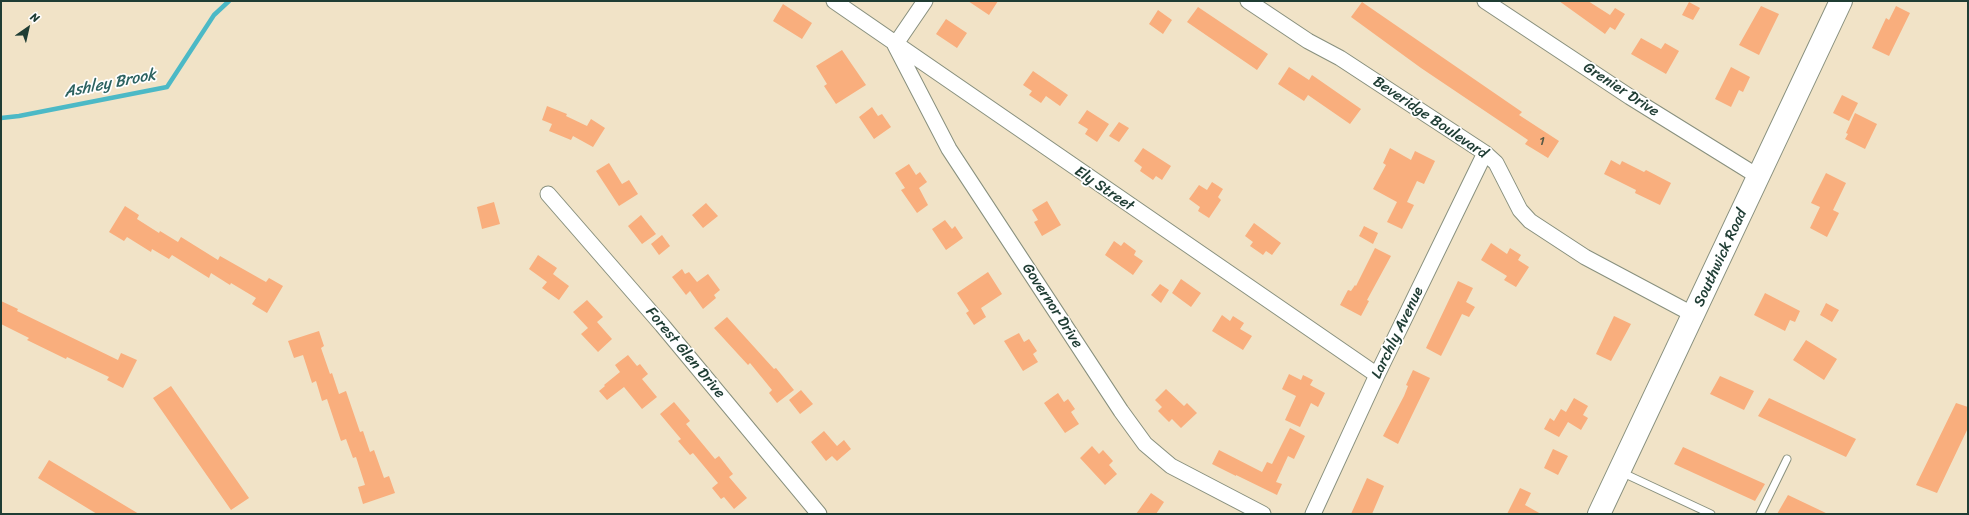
<!DOCTYPE html>
<style>
body{margin:0}
#map{position:relative;width:1969px;height:515px;overflow:hidden;background:#f1e3c7;font-family:Sriracha,sans-serif}
canvas{display:block}
.frame{position:absolute;inset:0;border:2px solid #1f3d34;pointer-events:none}
.north{position:absolute;left:8px;top:8px;width:40px;height:40px;-webkit-text-stroke:3px #fff;paint-order:stroke;rotate:34deg;font-size:11px;font-weight:700;line-height:16px;text-align:center;color:#1f3d34}
.north::after{content:'';display:block;margin:auto;width:14px;height:18px;background:#1f3d34;clip-path:polygon(50% 0,100% 100%,50% 72%,0 100%)}
</style>
<div id="map">
<canvas width="1969" height="515"></canvas>
<div class="frame"></div>
<div class="north">N</div>
</div>
<script>
const ctx = document.querySelector('canvas').getContext('2d');
ctx.lineJoin = 'round';
function trace(path, color, width, dash) {
  ctx.strokeStyle = color;
  ctx.lineWidth = width;
  ctx.lineCap = dash ? 'butt' : 'round';
  ctx.setLineDash(dash || []);
  ctx.stroke(path);
}
function fill(path, color) {
  ctx.fillStyle = color;
  ctx.fill(path, 'evenodd');
}
function drawText(font, color, halo, rows, align = 'center') {
  ctx.font = font + ' Sriracha,sans-serif';
  ctx.lineWidth = 3.5;
  ctx.setLineDash([]);
  ctx.textBaseline = 'middle';
  ctx.strokeStyle = halo;
  ctx.fillStyle = color;
  for (const [text, x, y, turn = 0] of rows) {
    ctx.save();
    ctx.translate(x, y);
    ctx.rotate((+turn || 0) * Math.PI / 180);
    ctx.textAlign = isNaN(turn) ? turn : align;
    if (halo) ctx.strokeText(text, 0, 0);
    ctx.fillText(text, 0, 0);
    ctx.restore();
  }
}
trace(new Path2D(`
 M1 118 19 116 167 87 214 15 229 1`), '#4cb9c6', 4.5);
fill(new Path2D(`
 M968 1H998L989 15Z
 M1559 1H1588L1610 15 1615 8 1625 14 1615 30 1610 27 1605 34Z
 M1362 2 1522 112 1519 115 1559 141 1548 158 1525 144 1528 140 1421 68 1351 17Z
 M1689 2 1700 8 1693 20 1682 15Z
 M783 4 812 23 802 39 773 21Z
 M1761 6 1779 14 1759 55 1739 45Z
 M1896 6 1910 13 1889 56 1872 48 1886 18 1889 20Z
 M1198 7 1268 54 1257 70 1187 22Z
 M1158 10 1172 20 1163 34 1149 24Z
 M946 19 967 33 957 48 936 34Z
 M1641 38 1661 49 1665 43 1679 51 1666 74 1631 54Z
 M842 50 866 85 836 104 824 86 827 84 816 66Z
 M1289 67 1309 80 1312 75 1361 109 1350 124 1308 95 1304 101 1278 84Z
 M1731 67 1750 77 1743 92 1739 90 1731 107 1715 99Z
 M1033 71 1068 95 1060 106 1046 96 1041 103 1029 95 1032 91 1023 85Z
 M1842 95 1858 103 1849 121 1833 113Z
 M547 106 567 114 566 116 587 126 591 119 605 128 593 147 573 136 571 140 549 131 552 124 542 120Z
 M872 107 878 116 882 114 891 127 874 139 859 117Z
 M1087 110 1109 124 1097 142 1085 134 1088 129 1078 123Z
 M1855 113 1877 124 1865 149 1845 139 1848 134 1846 133Z
 M1119 122 1129 128 1119 142 1109 136Z
 M1143 148 1171 166 1162 180 1156 176 1153 180 1140 171 1142 167 1134 161Z
 M1390 148 1411 160 1415 151 1435 161 1424 184 1417 181 1407 202 1414 205 1402 229 1387 222 1397 202 1373 189 1386 165 1383 163Z
 M1611 160 1620 165 1622 161 1644 172 1646 170 1671 183 1660 205 1635 193 1636 190 1604 174Z
 M609 163 622 184 629 180 638 194 619 206 596 171Z
 M909 164 916 175 920 172 927 182 919 188 928 205 917 213 901 190 905 188 895 173Z
 M1826 173 1846 183 1833 210 1839 213 1827 237 1810 228 1820 207 1811 203Z
 M1212 182 1223 189 1218 197 1221 200 1209 218 1198 211 1200 207 1189 199 1199 185 1207 190Z
 M1047 201 1061 225 1042 236 1034 222 1038 220 1032 210Z
 M494 202 500 224 482 229 477 207Z
 M706 203 718 216 703 228 692 215Z
 M125 206 139 215 137 219 159 233 160 231 178 242 181 237 218 260 220 256 266 282 269 278 283 286 267 313 252 304 256 298 231 283 230 285 211 273 209 278 172 255 169 259 152 249 151 252 127 237 124 241 109 232Z
 M641 215 656 234 642 244 628 226Z
 M945 220 952 229 955 226 963 238 946 250 932 229Z
 M1254 223 1281 243 1272 255 1266 251 1263 255 1250 246 1253 242 1245 236Z
 M1364 226 1378 233 1373 244 1359 236Z
 M662 235 670 246 659 255 651 244Z
 M1114 241 1121 246 1124 242 1136 251 1134 255 1143 261 1133 275 1105 255Z
 M1491 243 1507 254 1510 248 1521 255 1518 260 1529 267 1516 287 1504 280 1507 276 1481 260Z
 M1375 248 1391 256 1367 300 1369 301 1361 316 1340 305 1348 290 1351 291 1355 285 1356 286Z
 M538 255 557 268 553 274 569 286 559 300 542 288 547 282 529 269Z
 M682 269 685 274 689 272 697 282 708 274 720 290 714 295 716 298 703 309 690 291 686 295 672 277Z
 M988 272 1002 294 981 308 986 317 974 325 966 313 969 311 957 293Z
 M1181 279 1201 293 1191 307 1172 293Z
 M1458 281 1473 288 1466 302 1475 307 1469 317 1462 314 1441 356 1426 348Z
 M1160 284 1169 290 1161 303 1151 295Z
 M1765 293 1800 311 1795 322 1790 320 1785 331 1754 315Z
 M587 300 603 317 597 322 612 339 598 352 581 334 588 328 573 312Z
 M1 301 18 309 17 311 118 360 121 353 137 360 123 388 107 380 109 377 67 357 66 359 27 340 29 338 1 324Z
 M1826 303 1839 310 1832 322 1820 315Z
 M1222 315 1230 321 1233 316 1244 323 1240 329 1252 336 1243 350 1212 331Z
 M1614 316 1631 324 1611 361 1596 354Z
 M727 317 774 369 776 368 794 390 777 403 769 393 772 390 750 363 748 365 714 328Z
 M319 331 324 346 321 348 330 374 332 373 339 394 346 391 360 432 363 431 370 452 374 450 384 478 389 476 395 493 363 504 358 487 365 485 356 457 353 458 346 439 341 441 327 399 322 401 316 381 312 383 303 355 294 358 288 341Z
 M1019 333 1024 342 1029 339 1037 351 1033 354 1038 362 1023 371 1004 341Z
 M1806 340 1837 359 1824 380 1793 360Z
 M628 355 637 366 640 364 648 374 642 379 657 397 642 409 624 387 607 400 599 391 605 386 604 385 620 372 615 365Z
 M1413 370 1430 378 1398 444 1383 436 1404 396 1408 386 1406 385Z
 M1289 374 1301 380 1303 375 1313 380 1310 385 1325 393 1318 407 1311 403 1300 427 1285 420 1296 396 1282 389Z
 M1720 376 1754 391 1744 410 1710 394Z
 M171 386 249 498 231 510 153 398Z
 M1166 389 1184 406 1187 403 1197 413 1181 428 1172 419 1169 422 1158 411 1162 407 1155 400Z
 M801 390 813 404 800 414 789 400Z
 M1058 393 1064 402 1068 399 1075 409 1071 412 1079 424 1065 433 1044 403Z
 M1574 398 1588 406 1583 415 1588 418 1581 430 1568 422 1559 437 1544 429 1550 418 1554 421 1561 409 1566 412Z
 M1769 398 1856 439 1846 457 1758 416Z
 M674 402 690 421 686 424 715 459 719 456 733 474 729 477 747 498 734 509 724 497 721 499 712 488 718 483 693 453 690 455 678 441 681 439 660 414Z
 M1956 403 1968 407V428L1937 493 1916 485Z
 M1290 428 1305 436 1294 459 1288 456 1276 482 1282 484 1277 495 1236 475V476L1212 464 1219 450 1262 472 1267 462 1272 464Z
 M824 431 837 446 844 440 851 449 837 461 832 456 826 461 811 442Z
 M1092 446 1099 454 1103 450 1113 461 1109 465 1117 474 1105 485 1080 458Z
 M1683 447 1765 484 1755 501 1674 464Z
 M1553 449 1568 456 1558 475 1544 468Z
 M49 460 139 514H97L38 478Z
 M1367 478 1384 486 1372 514H1351Z
 M1520 488 1531 493 1525 505 1541 514H1507Z
 M1151 493 1164 502 1156 514H1136Z
 M1788 495 1828 514H1777Z`), '#f9ae7d');
const lane = new Path2D(`
 M1621 472 1711 514
 M1760 514 1787 459`);
const street = new Path2D(`
 M834 1 1377 375
 M925 1 895 45 949 149 1121 411 1145 444 1171 466 1263 514
 M1248 1 1308 41 1340 58 1485 153 1496 163 1520 210 1530 221 1585 257 1694 315
 M1485 1 1630 97 1759 177
 M548 194 662 325 819 514
 M1313 514 1377 375 1485 153`);
const highway = new Path2D(`
 M1599 514 1841 1`);
trace(lane, '#88907e', 9);
trace(street, '#88907e', 17);
trace(highway, '#88907e', 24);
trace(lane, '#fff', 7);
trace(street, '#fff', 15);
trace(highway, '#fff', 22);
drawText('13px', '#565946', null, [
 ["1",1542,142]
]);
drawText('15px', '#1f3d34', '#fff', [
 ["Grenier Drive",1621,90,33],
 ["Beveridge Boulevard",1430,118,34],
 ["Ely Street",1104,189,34],
 ["Southwick Road",1721,258,-65],
 ["Governor Drive",1052,306,57],
 ["Larchly Avenue",1398,333,-64],
 ["Forest Glen Drive",685,353,50]
]);
drawText('italic 16px', '#2c6260', '#fff', [
 ["Ashley Brook",110,84,-11]
]);
</script>
